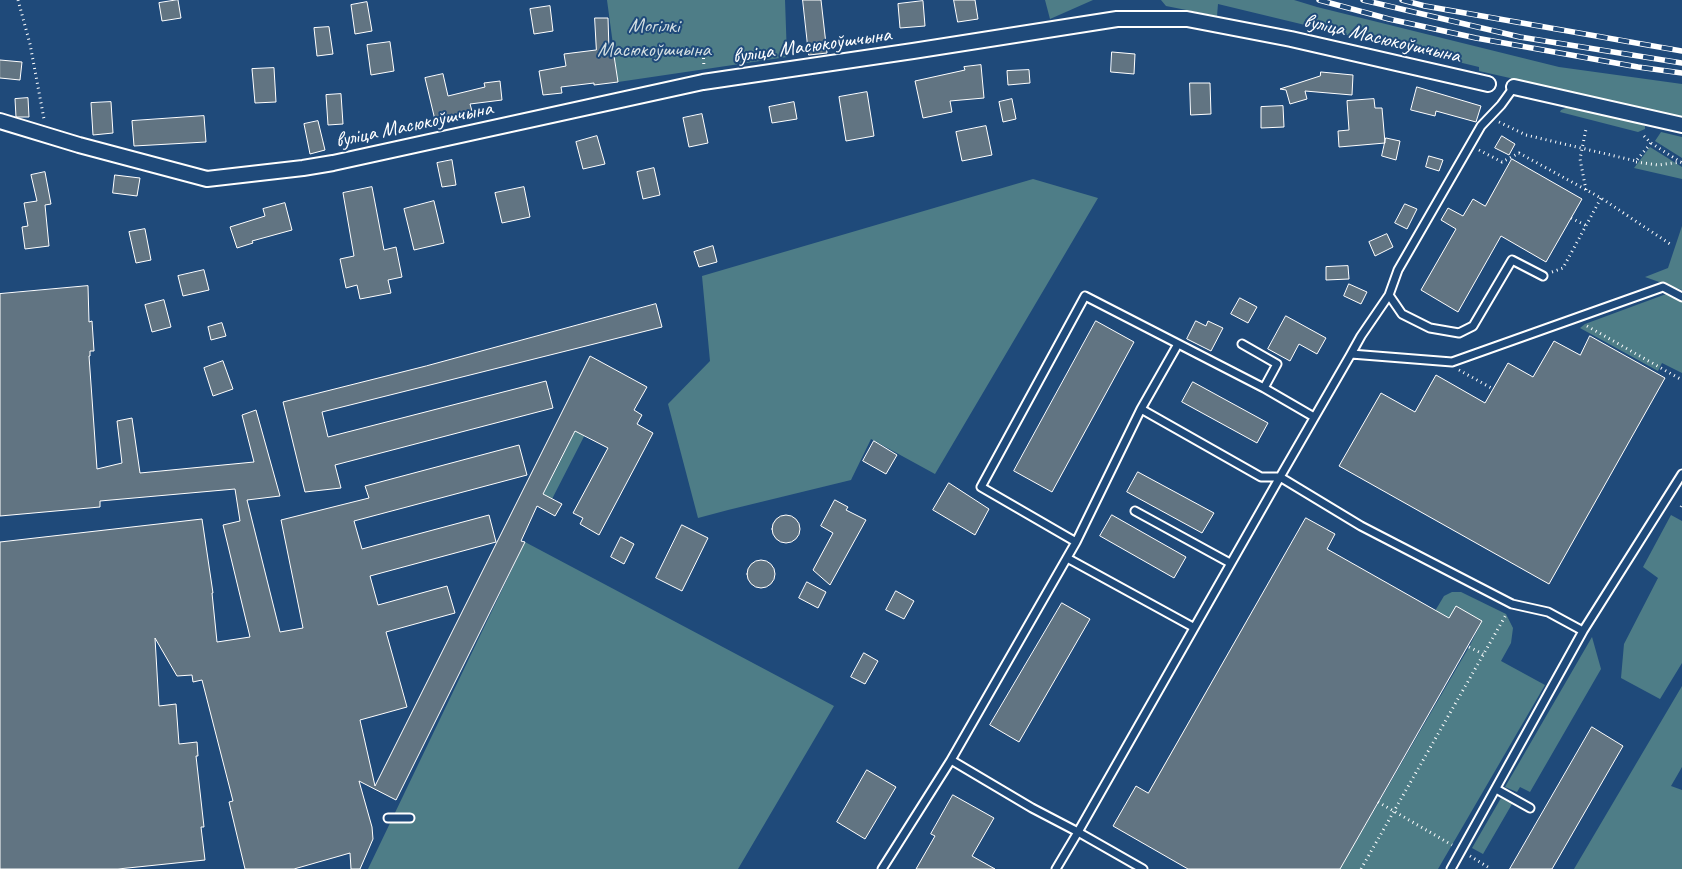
<!DOCTYPE html>
<meta charset="utf-8">
<style>
body{margin:0}
canvas{display:block;background:#1f4a7a}
</style>
<canvas width="1682" height="869"></canvas>
<script>
const ctx = document.querySelector('canvas').getContext('2d');
ctx.lineJoin = 'round';
function fill(path, color) {
  ctx.fillStyle = color;
  ctx.fill(path, 'evenodd');
}
function trace(path, color, width, dash) {
  ctx.strokeStyle = color;
  ctx.lineWidth = width;
  ctx.lineCap = dash ? 'butt' : 'round';
  ctx.setLineDash(dash || []);
  ctx.stroke(path);
}
function drawText(font, color, halo, rows, align = 'center') {
  ctx.font = font + ' Caveat,sans-serif';
  ctx.lineWidth = 4;
  ctx.setLineDash([]);
  ctx.textBaseline = 'middle';
  ctx.strokeStyle = halo;
  ctx.fillStyle = color;
  for (const [text, x, y, turn = 0] of rows) {
    ctx.save();
    ctx.translate(x, y);
    ctx.rotate((+turn || 0) * Math.PI / 180);
    ctx.textAlign = isNaN(turn) ? turn : align;
    if (halo) ctx.strokeText(text, 0, 0);
    ctx.fillText(text, 0, 0);
    ctx.restore();
  }
}
fill(new Path2D(`
 M607 0H785L787 57 618 82Z
 M1045 0H1093L1050 19Z
 M1161 0H1294L1317 7 1559 67 1682 84V117L1479 71V67L1218 4 1217 16 1166 6Z
 M1568 107 1641 124 1645 126V129L1638 132 1560 112 1561 110Z
 M1661 132 1682 137V158L1655 141Z
 M1650 147 1682 167V179L1634 168Z
 M1033 179 1098 198 935 474 871 439 851 480 728 510 698 518 668 404 710 361 702 276Z
 M1682 226V290L1645 277 1668 268Z
 M1669 293 1682 299V373L1662 363 1658 371 1580 328 1585 324Z
 M587 408 596 413 551 501 542 496Z
 M1671 515 1682 521V663L1660 699 1621 678 1624 644 1658 578 1643 567Z
 M525 542 834 706 738 869H368Z
 M1452 592H1461L1506 614 1513 628 1511 643 1501 661 1545 685 1438 869H1340L1469 647 1482 621 1449 618 1435 611 1444 596Z
 M1592 637 1601 669 1530 792 1520 787 1517 792 1505 787Z
 M1682 686V767L1671 786 1682 790V869H1574Z
 M1501 798 1512 804 1483 854 1472 848Z`), '#4e7d87');
const building = new Path2D(`
 M178 0 181 18 162 21 159 3Z
 M803 0H821L827 53 809 55Z
 M954 0H975L978 19 958 22Z
 M923 1 925 26 900 28 898 4Z
 M367 2 372 31 355 34 351 5Z
 M550 6 553 31 534 34 530 9Z
 M595 18H608L609 50 613 49 618 82 594 85V83L561 87 562 93 543 95 539 71 566 66 564 54 596 50Z
 M329 27 333 54 317 56 314 28Z
 M390 42 394 71 371 75 367 45Z
 M1112 52 1135 54 1134 74 1111 72Z
 M0 60 22 62 20 80 0 78Z
 M981 65 984 98 950 101 952 112 923 118 915 81 965 70 964 67Z
 M274 68 276 102 255 103 252 69Z
 M1029 70 1030 83 1008 85 1007 71Z
 M1321 72 1353 75 1352 95 1305 91 1307 99 1290 104 1286 90 1280 89 1320 76Z
 M443 74 448 96 485 87 484 83 500 81 502 100 470 104 472 111 435 120 425 78Z
 M1190 83H1210L1211 114 1191 115Z
 M1417 87 1481 106 1476 122 1436 111 1435 116 1411 110Z
 M867 92 874 136 846 141 839 97Z
 M341 94 343 124 328 125 326 95Z
 M28 98 29 117H16L15 99Z
 M1012 99 1016 119 1003 122 999 102Z
 M1374 99 1375 108H1382L1385 143 1339 147 1338 131 1349 130 1347 101Z
 M111 102 113 133 93 135 91 103Z
 M794 102 797 119 772 123 769 107Z
 M1283 106 1284 127 1261 128V107Z
 M702 114 708 143 689 147 683 118Z
 M204 116 206 142 134 146 132 121Z
 M318 121 325 150 310 154 304 124Z
 M986 126 992 155 962 161 956 132Z
 M597 136 605 164 583 169 576 142Z
 M1502 136 1515 144 1509 155 1495 148Z
 M1386 138 1400 141 1396 160 1382 156Z
 M1429 156 1443 160 1439 171 1426 167Z
 M1512 159 1582 199 1546 262 1501 236 1458 312 1421 290 1456 229 1441 220 1448 208 1463 216 1473 199 1485 206Z
 M452 160 456 185 442 187 437 163Z
 M654 168 660 195 643 199 637 172Z
 M45 172 51 204 45 205 49 246 25 249 22 227 28 226 24 203 37 201 31 175Z
 M115 175 140 178 137 196 113 193Z
 M372 187 384 250 396 247 402 277 388 280 391 293 360 299 357 285 346 288 340 259 354 256 343 193Z
 M524 187 530 217 502 223 495 193Z
 M434 201 444 243 414 250 404 209Z
 M285 203 292 230 252 241 253 243 237 248 230 227 265 216 263 209Z
 M1405 204 1417 209 1407 229 1395 223Z
 M145 229 151 260 136 263 129 232Z
 M1387 234 1393 247 1375 256 1369 242Z
 M713 246 717 262 699 267 694 252Z
 M1348 266 1349 279 1326 280V267Z
 M204 270 209 290 183 296 178 276Z
 M1349 284 1367 292 1361 304 1344 296Z
 M88 286 89 322 92 321 94 351H90V356H89L97 469 122 463 117 421 132 418 140 473 254 462 242 415 256 410 280 496 247 500 280 632 303 628 281 520 369 498 365 486 519 445 527 475 354 521 362 549 489 515 496 542 370 576 378 605 447 586 455 613 386 632 407 707 360 720 375 786 590 356 647 387 634 410 642 415 637 424 653 433 599 535 580 524 583 518 573 513 608 448 575 431 543 494 562 504 555 516 537 506 521 541 525 542 396 800 359 781 372 827 373 839 360 869H351L350 853 294 869H245L229 802 233 801 202 680 193 682 192 675 177 676 155 638 159 706 176 704 179 744 197 742 198 756H196L204 827H201L205 860 118 869H0V542L202 519 213 593H212L217 642 250 637 223 525 240 521 235 489 100 501V507L0 516V294Z
 M1240 298 1257 307 1248 323 1231 314Z
 M164 300 171 327 152 332 145 305Z
 M656 304 662 327 322 412 328 437 546 381 553 408 335 465 341 488 305 492 283 402 426 366Z
 M1286 316 1326 338 1317 354 1299 344 1290 361 1268 349Z
 M1096 321 1134 342 1052 492 1014 471Z
 M1196 321 1206 326 1208 321 1223 328 1211 351 1187 339Z
 M222 323 226 336 211 340 208 327Z
 M1590 336 1665 378 1549 584 1339 466 1381 393 1415 412 1436 375 1485 403 1508 363 1533 377 1554 341 1580 355Z
 M223 361 233 389 213 396 204 368Z
 M1193 382 1268 423 1257 443 1182 402Z
 M874 441 897 455 886 474 863 461Z
 M1138 472 1214 513 1202 533 1127 492Z
 M949 483 989 509 975 535 933 510Z
 M835 500 848 507 846 510 866 520 830 585 813 570 833 533 821 526Z
 M1112 515 1186 557 1174 578 1100 536Z
 M772 529a14 14 0 1 1 28 0a14 14 0 1 1-28 0Z
 M1306 518 1335 534 1327 549 1449 618 1456 606 1482 621 1340 869H1188L1113 826 1136 786 1148 793Z
 M682 525 708 538 682 591 656 578Z
 M621 537 634 544 624 564 611 557Z
 M747 574a14 14 0 1 1 28 0a14 14 0 1 1-28 0Z
 M807 582 826 592 818 608 799 598Z
 M896 591 914 601 904 619 886 610Z
 M1062 603 1090 619 1019 742 990 725Z
 M864 653 878 661 865 684 851 677Z
 M1592 727 1623 746 1552 869H1510Z
 M867 770 896 787 865 839 837 822Z
 M953 795 994 818 972 856 995 869H916L935 836 931 834Z`);
fill(building, '#617482');
trace(building, '#fff', 1);
const service = new Path2D(`
 M1514 87 1501 105 1481 126 1398 270 1389 295 1402 314 1430 328 1459 333 1473 326 1512 260 1543 276
 M1178 344 1141 409 1076 542 981 487 1085 296 1264 388
 M1242 344 1277 364 1264 388 1314 417
 M1351 354 1361 336 1389 295
 M1141 409 1261 477H1280L1351 354 1452 362 1663 287 1682 297
 M1135 511 1230 563
 M1067 558 1193 627
 M1496 789 1530 808
 M388 818H410
 M882 869 951 760
 M1056 869 1078 832 1032 808 951 760 1076 542
 M1143 869 1078 832 1280 477 1361 526 1512 604 1548 612 1583 631
 M1451 869 1583 631 1682 474`);
const minor = new Path2D(`
 M1514 87 1682 125
 M0 121 79 145 207 179 303 168 333 163 703 82 913 51 1117 19H1187L1291 39 1488 84`);
trace(service, '#fff', 11);
trace(minor, '#fff', 18);
trace(new Path2D(`
 M18 0 30 44 44 119
 M703 48 704 68
 M1499 122 1526 135 1636 161 1651 143
 M1644 136 1651 143 1682 163
 M1479 150 1502 162 1519 153 1601 198 1670 244
 M1636 162 1658 165 1681 162
 M1586 190 1580 159 1586 129
 M1571 218 1587 226
 M1552 272 1563 268 1601 198
 M1587 326 1682 380
 M1459 370 1493 389
 M1681 507 1682 505
 M1469 647 1483 654
 M1378 802 1452 845
 M1470 856 1491 869
 M1361 869 1507 613`), '#fff', 3, [1, 4]);
trace(service, '#1f4a7a', 7);
trace(minor, '#1f4a7a', 14);
const rail = new Path2D(`
 M1319 0 1389 19 1476 38 1638 67 1682 73
 M1363 0 1520 37 1682 63
 M1402 0 1425 6 1682 51`);
trace(rail, '#fff', 5.5);
trace(rail, '#1f4a7a', 4, [11]);
drawText('21px', '#d3dee1', '#1f4a7a', [
 ["Могілкі",654,26],
 ["Масюкоўшчына",654,50]
]);
drawText('21px', '#fff', '#1f4a7a', [
 ["вуліца Масюкоўшчына",1382,39,13],
 ["вуліца Масюкоўшчына",812,46,-8],
 ["вуліца Масюкоўшчына",414,125,-12]
]);
</script>
